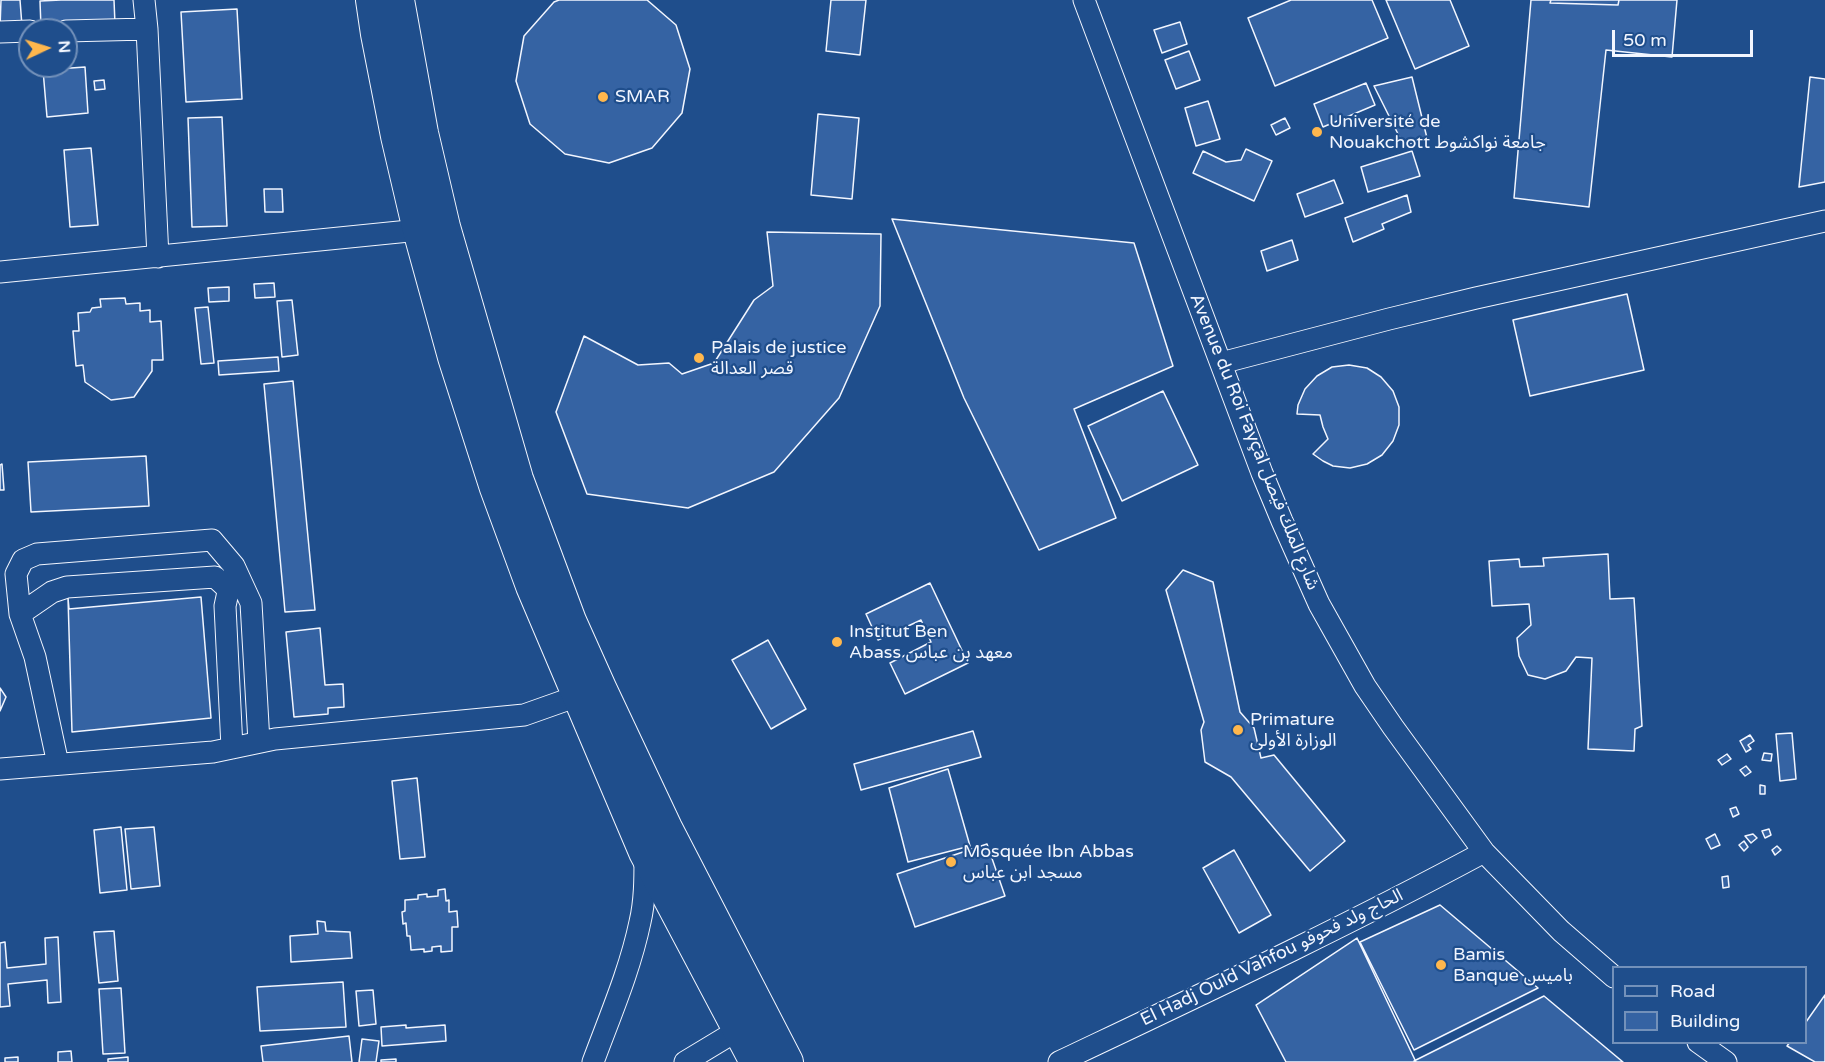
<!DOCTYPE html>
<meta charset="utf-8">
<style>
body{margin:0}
#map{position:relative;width:1825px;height:1062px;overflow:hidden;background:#1f4e8c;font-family:"Varela Round",sans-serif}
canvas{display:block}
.legend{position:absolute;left:1612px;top:966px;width:195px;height:78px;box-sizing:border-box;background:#1f4e8c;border:2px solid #7391ba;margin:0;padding:8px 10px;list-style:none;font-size:18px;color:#f2f6ff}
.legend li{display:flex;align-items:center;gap:12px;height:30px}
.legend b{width:30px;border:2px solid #7391ba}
.north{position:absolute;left:18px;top:18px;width:60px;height:60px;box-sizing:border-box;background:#1f4e8c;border:2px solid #7391ba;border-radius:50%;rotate:86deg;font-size:16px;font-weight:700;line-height:24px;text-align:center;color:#f2f6ff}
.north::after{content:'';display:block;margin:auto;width:21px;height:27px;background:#ffb74d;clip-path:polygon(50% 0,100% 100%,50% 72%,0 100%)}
.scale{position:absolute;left:1612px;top:30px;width:141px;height:27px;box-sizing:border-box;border:3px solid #f2f6ff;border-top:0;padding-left:8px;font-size:18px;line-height:21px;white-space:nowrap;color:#f2f6ff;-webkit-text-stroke:4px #1f4e8c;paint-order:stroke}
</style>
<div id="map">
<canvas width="1825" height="1062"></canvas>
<ul class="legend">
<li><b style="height:8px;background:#1f4e8c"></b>Road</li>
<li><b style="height:16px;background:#3563a3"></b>Building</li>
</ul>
<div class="north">N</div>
<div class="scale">50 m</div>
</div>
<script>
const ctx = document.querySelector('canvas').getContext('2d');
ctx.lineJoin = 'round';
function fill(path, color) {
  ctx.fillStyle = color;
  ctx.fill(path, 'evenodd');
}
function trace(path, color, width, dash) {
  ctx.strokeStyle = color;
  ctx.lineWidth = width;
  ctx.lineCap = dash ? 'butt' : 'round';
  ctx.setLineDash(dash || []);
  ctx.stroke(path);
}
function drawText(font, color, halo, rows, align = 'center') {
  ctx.font = font + ' "Varela Round","Noto Sans Arabic",sans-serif';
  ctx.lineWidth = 4.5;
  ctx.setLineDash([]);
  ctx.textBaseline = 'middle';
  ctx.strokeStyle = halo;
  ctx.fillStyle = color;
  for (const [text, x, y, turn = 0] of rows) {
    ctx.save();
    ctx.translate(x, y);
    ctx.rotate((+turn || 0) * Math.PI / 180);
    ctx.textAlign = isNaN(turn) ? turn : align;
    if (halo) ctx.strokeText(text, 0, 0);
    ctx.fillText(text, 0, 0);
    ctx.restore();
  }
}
const building = new Path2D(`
 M1 0H20L22 26 0 28Z
 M61 0H114L115 24 41 28 40 1Z
 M559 0H647L676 25 690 69 682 113 652 148 609 163 565 154 530 124 516 81 524 36 554 2Z
 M831 0H866L860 55 826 51Z
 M1291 0H1372L1388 38 1275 86 1248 18Z
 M1386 0H1450L1469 46 1415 69Z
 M1531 0H1551L1550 3 1618 5 1619 0H1677L1672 57 1606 50 1589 207 1514 198Z
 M1551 0H1619L1618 5 1550 3Z
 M237 9 242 99 186 102 181 12Z
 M1180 22 1187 44 1162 53 1154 30Z
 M1189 51 1200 80 1176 89 1165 60Z
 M85 67 88 113 47 117 43 70Z
 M1412 77 1427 138 1404 146 1374 86Z
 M1810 77 1825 79V182L1799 187Z
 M104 80 105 89 95 90 94 81Z
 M1366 83 1375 105 1323 127 1314 104Z
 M1208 101 1220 139 1196 146 1185 108Z
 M818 114 859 118 852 199 811 195Z
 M222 117 227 226 192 227 188 118Z
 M1285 118 1290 128 1276 135 1271 125Z
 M91 148 98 225 70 227 64 150Z
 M1246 149 1272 161 1254 201 1193 173 1203 151 1226 162 1241 160Z
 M1412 151 1420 176 1368 192 1361 167Z
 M1334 180 1343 203 1305 217 1297 194Z
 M264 189H282L283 212H265Z
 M1407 195 1411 212 1382 224 1384 229 1353 242 1345 218Z
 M892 219 1134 243 1173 366 1074 409 1116 518 1039 550 964 398Z
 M767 232 881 234 880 306 839 398 774 472 688 508 587 494 556 412 584 336 638 365 669 363 682 374 714 363 754 300 773 286Z
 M1292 240 1298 260 1267 271 1261 251Z
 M274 283 275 297 255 298 254 284Z
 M229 287V301L209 302 208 288Z
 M1627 294 1644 370 1530 396 1513 320Z
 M125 298 126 304 140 303V311L150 310V322L161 321 163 360H152V371L134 397 111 400 85 382 83 365 76 366 73 331H79L78 313 90 312 92 308 101 307 100 299Z
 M292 300 298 355 282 357 277 301Z
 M208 307 214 363 201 364 195 308Z
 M278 357 279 371 219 375 218 361Z
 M1349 365 1367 368 1381 377 1393 391 1399 407V425L1393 441 1382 455 1367 464 1350 468 1333 466 1323 461 1313 454 1328 439 1323 427 1320 415 1297 414 1298 405 1305 389 1317 376 1332 367Z
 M293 381 315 610 285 612 264 384Z
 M1163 391 1198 465 1122 501 1088 426Z
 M146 456 149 506 31 512 28 462Z
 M2 464 4 490H0V465Z
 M1608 554 1610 599 1634 598 1642 726 1635 729 1634 751 1588 749 1592 658 1576 657 1566 671 1545 679 1528 675 1519 656 1517 638 1531 625 1529 604 1492 606 1489 561 1519 559 1520 567 1544 566 1543 558Z
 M1183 570 1213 582 1240 712 1254 728 1261 758 1274 755 1345 841 1310 871 1231 777 1205 762 1201 730 1204 722 1166 590Z
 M930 583 968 663 905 694 890 663 931 642 921 620 878 640 866 614Z
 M201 597 211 718 72 732 68 598 69 609Z
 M320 628 325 685 343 684 344 707 328 708V714L294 717 286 632Z
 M768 640 806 709 771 729 732 660Z
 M0 688 6 697 0 711Z
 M973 731 981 757 861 790 854 764Z
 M1792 733 1796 779 1780 781 1776 734Z
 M1750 735 1754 741 1748 745 1751 749 1746 752 1740 741Z
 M1764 753 1772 754 1771 761 1762 760Z
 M1727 754 1731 759 1722 765 1718 760Z
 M1746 766 1751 772 1745 776 1740 770Z
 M948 769 970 846 908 862 889 788Z
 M417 778 425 857 400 859 392 781Z
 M1760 785 1765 786V794H1760Z
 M1736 807 1739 814 1733 817 1730 809Z
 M121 827 127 890 100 893 94 830Z
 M154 827 160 886 131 889 125 829Z
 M1769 829 1771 835 1765 838 1762 831Z
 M1715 834 1720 845 1711 849 1706 839Z
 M1753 834 1757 838 1751 843 1745 836Z
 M1744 841 1748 847 1744 851 1739 845Z
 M987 844 1005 896 915 927 897 874Z
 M1777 846 1781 850 1775 855 1772 850Z
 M1234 850 1271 915 1239 933 1203 868Z
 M1728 876 1729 887 1723 888 1722 877Z
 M445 889 446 901 449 900V912L457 911 458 927H452V951L441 952V946L432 947V951L424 952V949L411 950 410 936H407L406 923 403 924 402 912 405 911V900L418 899V895L427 894V897L438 896V890Z
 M1440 905 1538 988 1414 1050 1360 942Z
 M317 921 325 922 326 931 350 932 352 958 291 962 290 936 318 934Z
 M114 931 118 981 99 983 94 932Z
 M58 937 61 1002 48 1003 47 980 8 984 10 1006 0 1007V943L5 942 7 968 46 964 45 938Z
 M1357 938 1416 1062H1286L1256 1005Z
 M343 982 346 1027 260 1031 257 987Z
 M121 988 125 1053 103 1054 99 989Z
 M373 990 376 1024 359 1026 356 991Z
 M1825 995V1062H1815L1787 1046 1790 1042H1806V1022Z
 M1544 996 1623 1062H1416L1414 1061Z
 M406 1025V1028L445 1025 446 1041 382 1046 381 1027Z
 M349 1036 352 1062H263L261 1046Z
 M362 1039 379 1041 376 1062H359Z
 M71 1051 72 1062H58V1052Z
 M18 1057V1062H5V1058Z
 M128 1057V1062H108V1059Z
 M396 1059V1062H381V1060Z`);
fill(building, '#3563a3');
trace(building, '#f2f6ff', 1.5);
const minor = new Path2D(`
 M144 0 147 29 158 257
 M1084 0 1262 473 1282 521 1319 604 1365 686 1393 727 1484 852 1561 931 1614 977
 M66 31 147 29
 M0 32 30 31
 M0 272 419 230
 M1221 363 1389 319 1476 298 1825 221
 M231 578 225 606 232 748
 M20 614 52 592 67 587 215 577 229 590
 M58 764 35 657 20 614 16 574 23 560 37 554 212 540 234 566 251 603 259 742
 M0 769 213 752 275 739 524 715 589 692
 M1698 1042 1726 1062
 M593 1062C610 1016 630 970 640 922 645 901 645 878 645 857
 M685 1062 748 1024
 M1059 1062C1202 994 1345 927 1484 852`);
const highway = new Path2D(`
 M372 0 377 34 397 136 419 230 454 357 496 488 532 586 645 852 756 1062
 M398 0 422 133 444 227 517 479 570 621 600 688 666 828 787 1062`);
trace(minor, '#f2f6ff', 23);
trace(highway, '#f2f6ff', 34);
trace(minor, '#1f4e8c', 21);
trace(highway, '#1f4e8c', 32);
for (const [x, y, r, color] of [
 [603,97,6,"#ffb74d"],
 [1317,132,6,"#ffb74d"],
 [699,358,6,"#ffb74d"],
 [837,642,6,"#ffb74d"],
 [1238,730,6,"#ffb74d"],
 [951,862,6,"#ffb74d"],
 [1441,965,6,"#ffb74d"]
]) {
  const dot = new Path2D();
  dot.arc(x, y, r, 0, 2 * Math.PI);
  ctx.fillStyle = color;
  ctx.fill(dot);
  trace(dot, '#1f4e8c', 2);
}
drawText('18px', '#f2f6ff', '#1f4e8c', [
 ["SMAR",615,97],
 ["Université de",1329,122],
 ["Nouakchott جامعة نواكشوط",1329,143],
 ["Palais de justice",711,348],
 ["قصر العدالة",711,369],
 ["Institut Ben",849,632],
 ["Abass معهد بن عباس",849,653],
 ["Primature",1250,720],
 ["الوزارة الأولى",1250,741],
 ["Mosquée Ibn Abbas",963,852],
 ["مسجد ابن عباس",963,873],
 ["Bamis",1453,955],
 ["Banque باميس",1453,976]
], 'left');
drawText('18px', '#f2f6ff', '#1f4e8c', [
 ["Avenue du Roi Fayçal شارع الملك فيصل",1254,442,68],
 ["El Hadj Ould Vahfou الحاج ولد فحوفو",1272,958,-26]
]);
</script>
